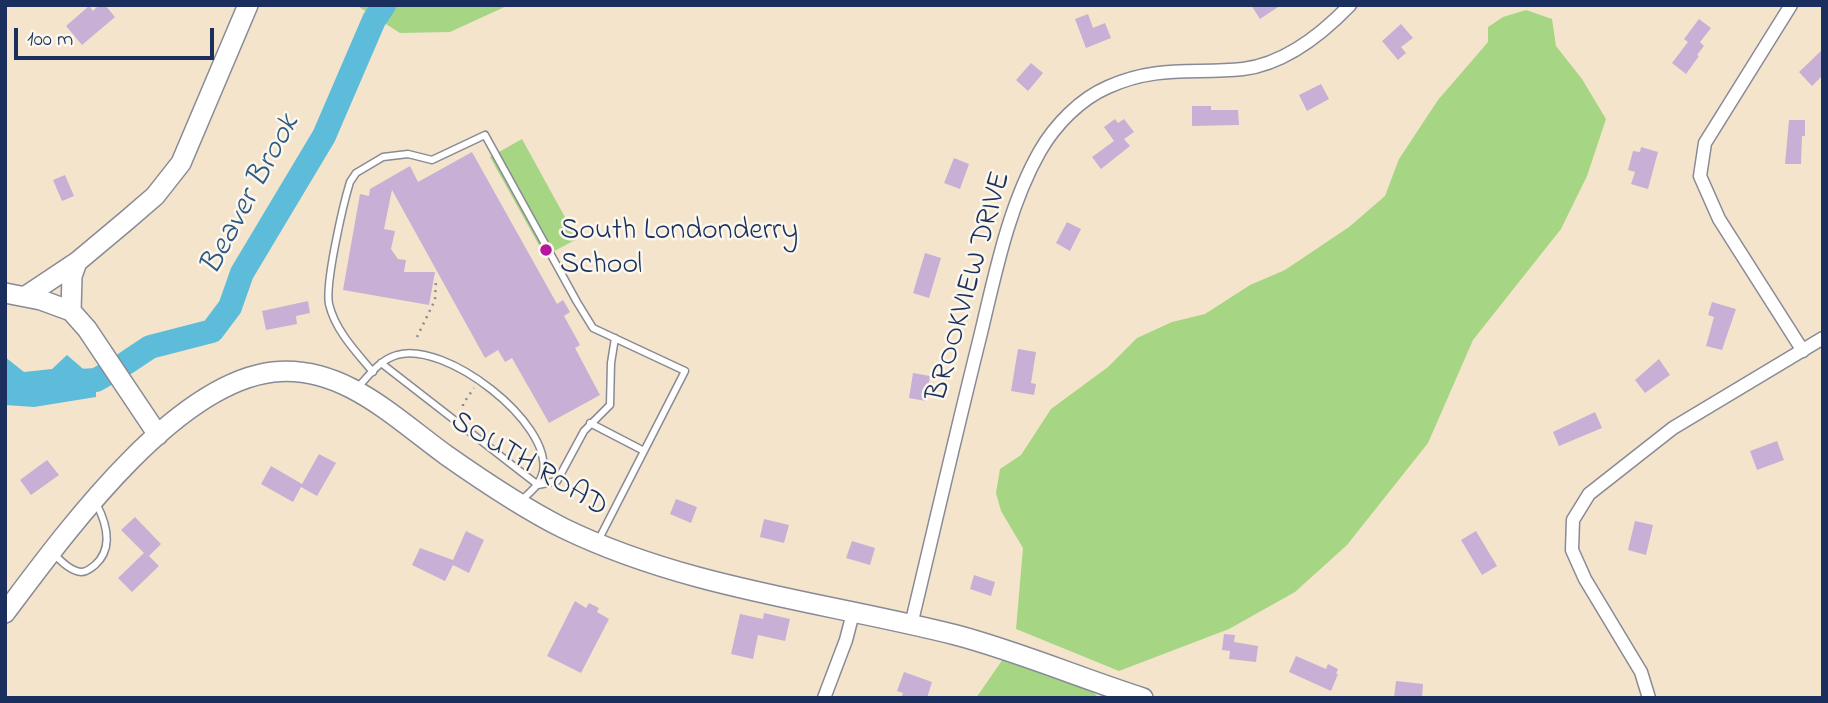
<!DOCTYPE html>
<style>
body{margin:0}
#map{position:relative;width:1828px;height:703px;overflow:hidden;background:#f5e4cc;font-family:"Indie Flower",sans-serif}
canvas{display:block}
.frame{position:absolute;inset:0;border:7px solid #1b2f5e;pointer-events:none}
.scale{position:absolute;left:14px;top:28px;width:200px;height:32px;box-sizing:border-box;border:4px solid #1b2f5e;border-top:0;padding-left:9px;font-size:21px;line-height:24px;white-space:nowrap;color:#1b2f5e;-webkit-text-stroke:5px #fbf7ec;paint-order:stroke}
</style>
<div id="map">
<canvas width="1828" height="703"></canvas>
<div class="frame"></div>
<div class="scale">100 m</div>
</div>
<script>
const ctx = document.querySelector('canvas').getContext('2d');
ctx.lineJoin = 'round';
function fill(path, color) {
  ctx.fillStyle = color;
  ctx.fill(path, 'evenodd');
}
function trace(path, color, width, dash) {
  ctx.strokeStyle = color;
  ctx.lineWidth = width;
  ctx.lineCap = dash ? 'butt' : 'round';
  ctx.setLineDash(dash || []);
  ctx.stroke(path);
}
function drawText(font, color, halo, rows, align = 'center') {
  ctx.font = font + ' "Indie Flower",sans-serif';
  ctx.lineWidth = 5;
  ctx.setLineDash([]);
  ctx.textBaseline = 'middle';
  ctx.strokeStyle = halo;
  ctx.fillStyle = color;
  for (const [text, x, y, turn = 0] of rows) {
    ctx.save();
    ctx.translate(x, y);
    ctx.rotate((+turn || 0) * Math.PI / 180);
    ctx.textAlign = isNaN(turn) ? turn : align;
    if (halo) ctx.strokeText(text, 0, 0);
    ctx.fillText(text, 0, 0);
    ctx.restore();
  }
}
fill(new Path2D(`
 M356 5H509L450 32 400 33Z
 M1526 10 1552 19 1556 46 1582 79 1606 119 1587 176 1561 229 1473 340 1428 443 1347 545 1295 592 1229 629 1119 671 1016 629 1023 548 1001 511 996 493 1000 469 1021 455 1051 409 1108 367 1137 338 1172 322 1205 314 1250 285 1285 270 1349 227 1385 196 1399 159 1438 100 1488 42V27L1503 17Z
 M522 139 577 239 545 256 490 157Z
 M1003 659 1090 689 1099 698H976Z`), '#a6d684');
fill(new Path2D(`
 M67 355 96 380V397L34 407 5 405V357L24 372 52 369Z`), '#5cbcda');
trace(new Path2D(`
 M126 363 150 347 212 331 230 307 242 273 324 136 374 20 384 5
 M5 384 18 385 96 380 105 375`), '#5cbcda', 24);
fill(new Path2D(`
 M99 5H105L115 17 82 45 66 26 89 6 93 11Z
 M1251 5H1281L1260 19Z
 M1088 14 1093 28 1105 23 1111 38 1086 48 1075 19Z
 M1699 19 1711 28 1700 42 1704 46 1697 55 1699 56 1686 74 1672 63 1688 42 1684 39Z
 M1401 24 1413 38 1401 47 1406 53 1398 60 1382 41Z
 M1823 49V75L1812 86 1799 72Z
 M1031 63 1043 73 1028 91 1016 80Z
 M1321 84 1329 99 1307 111 1299 95Z
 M1192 106H1211V110H1238L1239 125 1192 126Z
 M1115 119 1118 123 1124 119 1134 132 1124 139 1130 146 1101 169 1092 157 1114 141 1104 127Z
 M1789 120H1805V136H1802L1801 164H1785Z
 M1641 147 1658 152 1648 189 1631 184 1635 172 1628 170 1633 151 1640 152Z
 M472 152 557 304 563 300 570 312 564 316 580 345 575 348 600 395 549 423 512 358 505 362 498 350 485 358 392 190 384 229 395 231 391 249 398 259 406 260 404 272H435L429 305 343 290 360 194 369 196 370 189 410 166 418 182Z
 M954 158 969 164 960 189 944 183Z
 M65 175 74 196 62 201 53 180Z
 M1067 222 1081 229 1070 251 1056 243Z
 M925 253 941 258 929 298 913 293Z
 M308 301 310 313 296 316 297 324 266 330 262 311Z
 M1712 302 1736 309 1722 350 1706 346 1714 317 1708 315Z
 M1018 349 1036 352 1031 383 1036 384 1034 395 1011 391Z
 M1659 359 1670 375 1645 393 1635 380Z
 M913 373 930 376 926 401 909 398Z
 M1595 412 1602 428 1559 446 1553 432Z
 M1777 441 1784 460 1757 470 1750 451Z
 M319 454 336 463 317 496 301 487 293 502 261 484 271 466 302 484Z
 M47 460 59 475 31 495 20 480Z
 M676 499 697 507 691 523 670 514Z
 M135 517 161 544 149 556 159 566 132 592 118 578 144 553 121 530Z
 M764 519 789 525 784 543 760 537Z
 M1635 521 1653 525 1646 555 1628 550Z
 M466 531 484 540 469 573 453 565 445 581 412 565 420 548 453 560Z
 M1476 531 1497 566 1482 575 1461 540Z
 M852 541 875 548 870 565 846 558Z
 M974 575 995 582 991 596 970 589Z
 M575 601 586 608 589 603 599 608 597 612 609 619 581 673 547 656Z
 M764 613 790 619 785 641 758 635 753 659 731 654 740 614 763 619Z
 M1224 634 1235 635 1234 642 1258 646 1256 662 1229 659 1230 651 1222 650Z
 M1296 656 1326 669 1328 664 1338 669 1336 674H1338L1331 691 1289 672Z
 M904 672 932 682 927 698H901L903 693 897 691Z
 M1396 681 1423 684 1422 698H1394Z`), '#c8afd5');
const lane = new Path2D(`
 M381 363 538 485 557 481 584 431 610 405 611 363 615 338
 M373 372C356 352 335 330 329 304 325 283 343 205 350 182L356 173 383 157 408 154 432 160 485 135 577 302 593 328 685 371 599 539
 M356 389C368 377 379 360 397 355 444 340 552 422 543 472 540 485 530 492 521 501
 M590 423 644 451
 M53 553C60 560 70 571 81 572 87 572 91 568 95 565 114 548 106 522 96 503`);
const street = new Path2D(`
 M1791 5 1705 143 1700 176 1719 219 1803 351
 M911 625C934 529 956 433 980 337 995 275 1008 207 1040 151 1055 125 1080 99 1108 87 1157 65 1193 74 1243 69 1284 64 1322 34 1350 5
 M824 698 846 640 853 613
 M1649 698 1641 672 1585 579 1572 550 1573 520 1589 494 1673 428 1823 338`);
const secondary = new Path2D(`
 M5 293 41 300 71 311 87 329 158 435
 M26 296 77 262 126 221 155 196 181 163 248 5
 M71 311 72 276 77 262
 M5 613C63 536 172 384 273 372 342 364 395 418 446 455 483 481 523 508 563 528 686 588 825 602 956 635 1020 652 1080 678 1143 698`);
trace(lane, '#888a95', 9);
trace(street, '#888a95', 15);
trace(secondary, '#888a95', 22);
trace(new Path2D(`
 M417 337 435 300 436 280
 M463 413V404L474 388`), '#888a95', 2.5, [2, 5]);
trace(lane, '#fff', 6);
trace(street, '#fff', 12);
trace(secondary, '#fff', 19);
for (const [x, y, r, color] of [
 [546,250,7,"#b5179e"]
]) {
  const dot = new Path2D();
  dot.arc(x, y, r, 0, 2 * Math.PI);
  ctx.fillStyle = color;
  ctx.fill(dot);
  trace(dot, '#fbf7ec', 2.5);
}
drawText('30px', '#1b2f5e', '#fbf7ec', [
 ["South Londonderry",560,233],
 ["School",560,267]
], 'left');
drawText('30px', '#1b2f5e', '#fbf7ec', [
 ["BROOKVIEW DRIVE",971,287,-74],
 ["SOUTH ROAD",528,466,31]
]);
drawText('italic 32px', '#2e5983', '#fbf7ec', [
 ["Beaver Brook",252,196,-62]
]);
</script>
